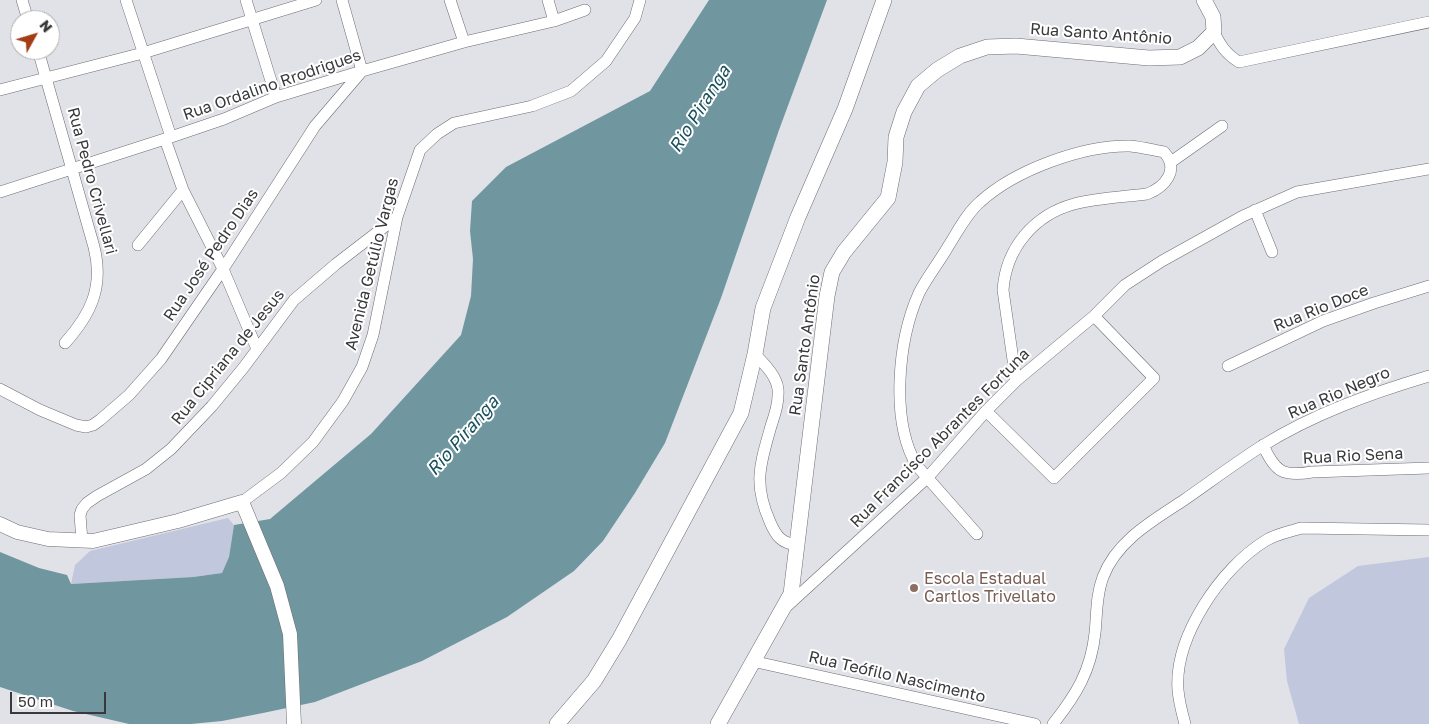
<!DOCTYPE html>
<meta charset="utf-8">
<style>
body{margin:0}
#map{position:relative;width:1429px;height:724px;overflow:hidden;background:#e0e2e8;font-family:"Golos Text",sans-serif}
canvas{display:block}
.north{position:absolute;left:10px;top:10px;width:50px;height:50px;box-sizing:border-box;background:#fff;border:1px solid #b0b0b1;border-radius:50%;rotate:51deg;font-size:14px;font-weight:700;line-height:20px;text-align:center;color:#39393c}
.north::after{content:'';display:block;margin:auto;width:18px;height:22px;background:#a33d15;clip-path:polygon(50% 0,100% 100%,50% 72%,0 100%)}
.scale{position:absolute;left:10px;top:692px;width:96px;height:22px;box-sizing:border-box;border:2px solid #39393c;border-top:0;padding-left:6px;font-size:15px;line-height:18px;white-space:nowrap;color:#39393c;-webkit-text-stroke:4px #fff;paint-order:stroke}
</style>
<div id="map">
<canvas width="1429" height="724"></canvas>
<div class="north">N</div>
<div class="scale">50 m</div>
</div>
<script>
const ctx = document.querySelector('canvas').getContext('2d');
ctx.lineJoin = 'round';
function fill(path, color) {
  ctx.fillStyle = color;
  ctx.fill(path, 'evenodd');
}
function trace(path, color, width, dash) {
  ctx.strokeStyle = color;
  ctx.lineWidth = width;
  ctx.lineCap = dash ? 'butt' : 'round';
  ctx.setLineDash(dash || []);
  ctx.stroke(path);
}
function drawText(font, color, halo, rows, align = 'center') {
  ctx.font = font + ' "Golos Text",sans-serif';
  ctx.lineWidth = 4;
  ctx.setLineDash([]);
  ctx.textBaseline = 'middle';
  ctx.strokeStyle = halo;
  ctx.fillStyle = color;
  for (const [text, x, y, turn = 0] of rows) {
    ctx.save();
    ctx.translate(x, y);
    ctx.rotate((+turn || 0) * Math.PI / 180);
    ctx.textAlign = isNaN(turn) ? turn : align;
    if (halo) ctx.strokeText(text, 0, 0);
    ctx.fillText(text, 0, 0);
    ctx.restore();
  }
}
fill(new Path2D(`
 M228 518 234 525 229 557 222 573 193 577 71 584 75 565 90 551Z
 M1429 557V724H1299L1287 681 1284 649 1309 598 1358 566Z`), '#c1c7dd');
fill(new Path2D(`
 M709 0H827L779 130 721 298 665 443 635 493 603 541 574 571 507 617 422 661 315 702 263 713 222 721 191 724H129L73 711 0 687V552L39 568 67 575 71 584 193 577 222 573 229 557 234 525 270 519 371 434 461 335 471 296 473 259 470 231 472 201 506 167 650 91Z`), '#70979f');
const minor = new Path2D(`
 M22 0 28 20
 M126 0 171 137
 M246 0 276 97
 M342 0 362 71
 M450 0 464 42
 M548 0 554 21
 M1214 32C1220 45 1226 54 1239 62L1429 22
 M38 50 94 247C104 287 91 314 65 343
 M0 90 143 53 316 0
 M165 139 183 190 223 269 257 349
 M1171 162 1222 126
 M0 192 171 137 224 119 276 97 362 71 464 42 554 21 585 10
 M1255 210 1272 252
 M138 245 183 190
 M755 354C764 364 776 375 778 389 779 402 775 414 771 426 760 465 753 483 770 522 776 536 781 543 797 545
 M1228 366 1323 321 1374 303 1429 286
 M0 389 40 410 76 425 86 427 93 425 100 420 129 395 161 359 223 269 315 126 362 71
 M986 411 1054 478 1154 378 1094 316
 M1263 445C1275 472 1283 477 1312 472L1429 468
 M242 502 281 473 313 442 343 401 362 367 373 335 397 217 420 150 437 134 454 123 532 106 571 91 606 61 635 18 640 0
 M977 534 917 466C890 421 898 340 919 293 927 277 940 261 949 245 958 231 967 213 980 202 1015 170 1083 145 1130 146 1141 147 1153 150 1164 152 1180 170 1165 187 1147 194 1123 197 1097 198 1074 204 1034 215 1006 248 1003 290L1016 381
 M82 541 80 515 82 509 87 503 97 496 146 469 171 449 212 406 244 367 294 300 336 264 397 217
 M786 607 928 477 986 411 1016 381 1094 316 1125 285 1162 261 1243 216 1297 192 1429 169
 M752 661 1035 724
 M1053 724C1076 695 1091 671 1095 633 1097 614 1096 595 1103 577 1117 540 1154 520 1184 500 1210 482 1235 463 1262 446 1313 414 1372 393 1429 376
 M1185 724C1182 713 1179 702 1178 690 1174 637 1221 568 1265 541 1276 534 1289 532 1301 528L1429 530`);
const tertiary = new Path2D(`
 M0 524 17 532 48 539 93 541 178 521 242 502 277 586 290 634 294 724`);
const secondary = new Path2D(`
 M557 724 594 681 619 640 741 413 755 354 763 308 798 217 845 109 884 0
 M718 724 791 594 827 296 832 272 844 252 888 198 895 162 896 137 904 112 918 86 937 70 960 56 987 47 1016 46 1149 58 1180 57 1198 48 1214 32 1213 17 1204 0`);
trace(minor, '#6c6d73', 12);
trace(tertiary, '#6c6d73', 15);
trace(secondary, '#6c6d73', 16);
trace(minor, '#fff', 11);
trace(tertiary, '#fff', 14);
trace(secondary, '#fff', 15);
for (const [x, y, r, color] of [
 [914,588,5,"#8d6e63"]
]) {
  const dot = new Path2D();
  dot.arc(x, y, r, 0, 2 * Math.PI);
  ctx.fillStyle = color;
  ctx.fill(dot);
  trace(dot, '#fff', 2);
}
drawText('16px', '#39393c', '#fff', [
 ["Rua Santo Antônio",1101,34,4],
 ["Rua Ordalino Rrodrigues",272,85,-19],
 ["Rua Pedro Crivellari",92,181,75],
 ["Rua José Pedro Dias",211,255,-56],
 ["Avenida Getúlio Vargas",372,264,-76],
 ["Rua Rio Doce",1321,308,-22],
 ["Rua Santo Antônio",805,345,-82],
 ["Rua Cipriana de Jesus",228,357,-51],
 ["Rua Rio Negro",1339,393,-23],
 ["Rua Francisco Abrantes Fortuna",940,438,-45],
 ["Rua Rio Sena",1353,456,-3],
 ["Rua Teófilo Nascimento",897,677,13]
]);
drawText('16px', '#785e54', '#fff', [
 ["Escola Estadual",924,579],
 ["Cartlos Trivellato",924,597]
], 'left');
drawText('italic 18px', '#18505b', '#fff', [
 ["Rio Piranga",700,109,-58],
 ["Rio Piranga",463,436,-49]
]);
</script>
